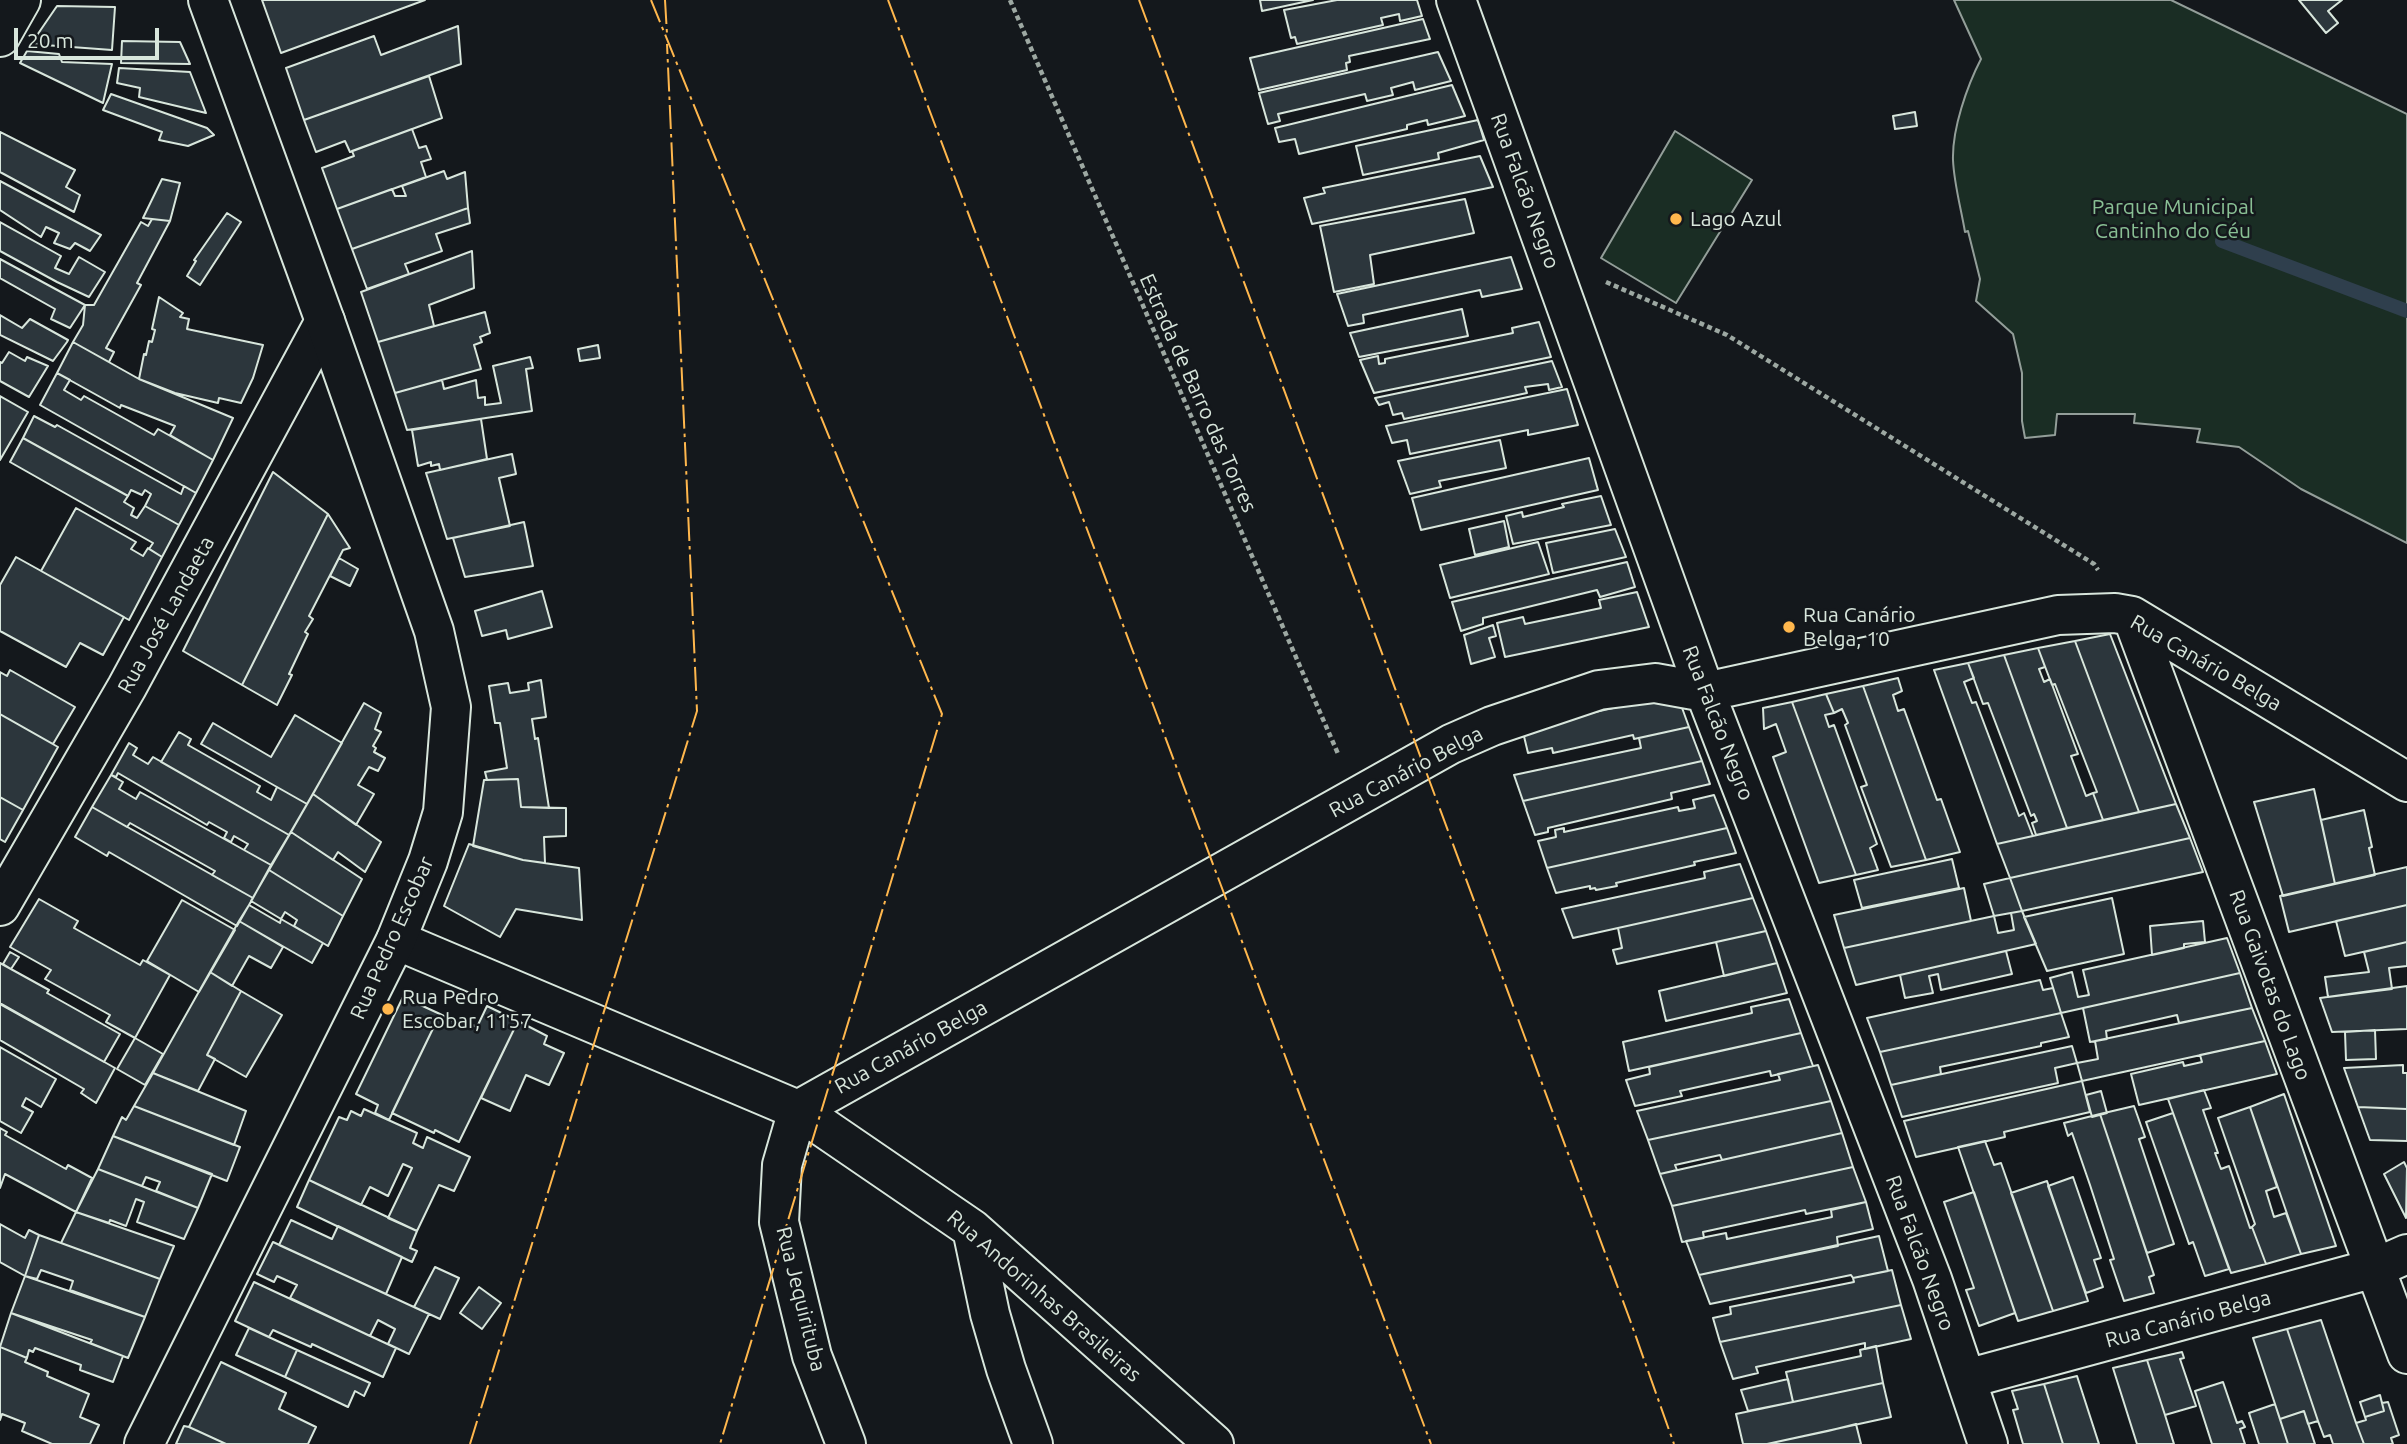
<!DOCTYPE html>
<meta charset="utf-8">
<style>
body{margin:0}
#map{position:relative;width:2407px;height:1444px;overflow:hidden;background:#14181c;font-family:Ubuntu,sans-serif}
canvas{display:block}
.scale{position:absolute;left:14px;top:28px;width:145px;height:32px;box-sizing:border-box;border:4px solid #d8e6dc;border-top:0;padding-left:9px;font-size:21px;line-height:24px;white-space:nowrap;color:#d8e6dc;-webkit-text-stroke:5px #14181c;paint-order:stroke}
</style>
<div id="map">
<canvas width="2407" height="1444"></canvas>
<div class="scale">20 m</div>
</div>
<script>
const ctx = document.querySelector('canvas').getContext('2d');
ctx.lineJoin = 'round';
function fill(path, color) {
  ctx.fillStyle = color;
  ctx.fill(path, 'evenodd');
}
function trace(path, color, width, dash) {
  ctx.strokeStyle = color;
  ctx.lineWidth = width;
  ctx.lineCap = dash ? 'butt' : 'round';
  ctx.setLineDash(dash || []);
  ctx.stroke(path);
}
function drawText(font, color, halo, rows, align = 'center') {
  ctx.font = font + ' Ubuntu,sans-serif';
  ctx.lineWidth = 5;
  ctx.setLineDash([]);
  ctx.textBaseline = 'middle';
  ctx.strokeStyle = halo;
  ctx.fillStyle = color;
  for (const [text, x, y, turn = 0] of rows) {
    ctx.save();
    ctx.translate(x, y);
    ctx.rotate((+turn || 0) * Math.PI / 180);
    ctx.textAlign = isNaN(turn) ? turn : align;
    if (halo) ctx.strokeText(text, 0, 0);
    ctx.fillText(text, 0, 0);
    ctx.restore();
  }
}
const green = new Path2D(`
 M1954 0H2171L2407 114V543L2301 489 2239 447 2197 442 2200 429 2134 423 2135 414H2057L2055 435 2025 438 2022 421V373L2013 334 1976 301 1980 279 1968 231 1965 232C1961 208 1954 184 1953 160 1952 129 1967 86 1981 59Z
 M1675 131 1752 180 1676 303 1601 258Z`);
fill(green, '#1a2d24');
trace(green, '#939e99', 2);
trace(new Path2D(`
 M2222 241 2407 311`), '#2f3f4d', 14);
const building = new Path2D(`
 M262 0H425L281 53Z
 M1260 0H1313L1262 11Z
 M1337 0H1417L1422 16 1400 21 1399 14 1381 18 1383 25 1297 44 1295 37 1291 38 1284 10Z
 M2299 0H2342L2328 11 2338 23 2326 33Z
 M57 6 115 7 112 50 31 44Z
 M1423 19 1430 39 1349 56 1350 62 1346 63 1347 70 1259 90 1250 58Z
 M458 26 461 64 304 120 286 68 374 36 381 55Z
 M122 41 180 42 190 64 121 63Z
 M27 51 59 54 62 62 112 64 103 103 20 63Z
 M1438 52 1451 81 1415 90 1413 82 1391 88 1393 95 1367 101 1365 94 1278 114 1280 121 1268 124 1259 93Z
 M119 68 190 72 206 113 139 97 140 88 117 83Z
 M429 76 442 118 350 152 345 141 316 152 304 120Z
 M1452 85 1465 116 1428 125 1427 120 1407 125V129L1299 154 1295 139 1279 142 1275 128Z
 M111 94 207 128 214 135 188 146 159 140 162 132 103 110Z
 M1915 112 1917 126 1895 129 1893 116Z
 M1478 120 1484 140 1438 153 1439 159 1363 175 1356 146Z
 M412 129 419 148 426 146 431 159 421 162 426 177 337 209 322 168 354 156 352 151Z
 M0 132 75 170 66 187 80 195 74 212 0 172Z
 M1480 156 1493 187 1312 224 1304 198 1325 193 1323 188Z
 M444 171 447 179 465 172 468 208 352 249 337 209 392 189 395 196H406L402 186Z
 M162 179 180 183 170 221 143 218Z
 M0 181 58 212 101 235 90 251 75 243 70 249 54 243 59 233 46 227 41 237 0 210Z
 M1465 199 1474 233 1370 255 1374 284 1334 292 1320 226Z
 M468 208 470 223 436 234 442 251 405 264 409 274 367 289 352 249Z
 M227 213 241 222 200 285 187 276 196 261 194 260Z
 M152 219 170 221 137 283 141 285 106 348 114 352 109 362 73 342 83 325 85 305H94L141 222 148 226Z
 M0 222 61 256 55 268 69 274 79 257 105 272 89 297 57 282 0 251Z
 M472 251 474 288 429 305 434 326 378 342 361 292Z
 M1511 257 1522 289 1482 297 1480 290 1363 315 1364 323 1348 326 1337 294Z
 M0 259 85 305 70 328 51 319 55 309 0 278Z
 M159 297 183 313 180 317 189 319 187 329 263 345 253 378 241 403 219 398 218 403 175 393 139 379 144 354 146 355 149 341 152 342 155 330 152 329Z
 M1462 309 1468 336 1359 357 1350 333Z
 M485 312 490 333 480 337 482 342 474 345 481 369 395 393 378 342Z
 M0 315 22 328 30 319 68 340 67 342 53 361 0 335Z
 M1539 322 1551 357 1374 393 1360 360 1378 356 1379 364 1385 363V359L1513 333 1512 328Z
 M73 342 139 379 233 418 213 460 170 435 175 426 121 405 120 408 57 373Z
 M598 345 600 358 580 361 578 349Z
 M9 352 25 361 27 357 48 366 29 397 0 381V362L2 363Z
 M530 357 533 368 526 369 532 411 407 430 395 393 442 380 444 389 476 380 478 398 485 397V405L501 403 493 366Z
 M1552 361 1562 387 1549 390 1548 384 1525 387 1527 393 1404 419 1402 413 1393 415 1389 402 1379 405 1375 398Z
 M57 373 70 380 64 390 81 400 84 396 154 435 158 429 213 460 196 493 40 405Z
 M1567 389 1578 425 1528 435V430L1410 454 1407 440 1392 443 1386 426Z
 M0 396 28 412 0 460Z
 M34 416 55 427 57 425 181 494 184 486 196 493 179 525 145 506 151 494 145 490 142 495 131 490 128 496 23 438Z
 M481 419 487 459 440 470 439 464 431 466V462L418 466 412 430Z
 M23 438 128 496 124 502 134 508 131 515 137 518 145 506 179 525 162 557 149 549 153 543 10 462Z
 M1500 440 1506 468 1439 481 1441 487 1410 494 1398 461Z
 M512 454 516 474 499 478 510 526 447 539 426 473Z
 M1589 458 1598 490 1421 530 1412 498Z
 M273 472 328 514 242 685 183 651Z
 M1601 496 1611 525 1513 544 1506 516 1522 512 1523 517 1564 507 1562 504Z
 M76 508 136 542 131 549 143 556 148 548 162 557 129 620 41 571Z
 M328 514 350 548 343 550 309 616 313 619 305 632 308 634 289 674 292 675 277 705 242 685Z
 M1504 521 1509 547 1475 555 1469 529Z
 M524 522 533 566 465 577 453 538Z
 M1615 529 1626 557 1553 573 1546 543Z
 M1538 542 1549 574 1450 598 1440 565Z
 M16 557 124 617 103 655 80 643 66 667 0 631V585Z
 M339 558 358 569 350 586 330 576Z
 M1627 562 1635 587 1600 597 1597 590 1483 618V624L1461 631 1452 602Z
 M542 591 552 627 508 639 506 630 482 636 475 611Z
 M1637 592 1649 627 1505 657 1497 623 1523 617 1525 624 1601 608 1599 600Z
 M1493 625 1496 636 1489 638 1495 657 1471 664 1464 635Z
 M2110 634 2176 804 2139 812 2075 641Z
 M2075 641 2139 812 2103 820 2093 793 2097 792 2055 684 2052 685 2038 648Z
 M2038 648 2045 667 2039 669 2044 682 2050 679 2078 754 2071 756 2086 796 2093 793 2103 820 2067 828 2004 655Z
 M2004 655 2033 735 2067 828 2036 835 2032 823 2037 821 2034 814 2031 816 1988 703 1983 704 1968 663Z
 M1968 663 1974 678 1964 682 1972 703 1976 702 2019 816 2024 813 2033 836 1997 844 1934 670Z
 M10 670 75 707 53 744 0 714V672L7 676Z
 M1898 678 1902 691 1893 695 1898 711 1904 709 1937 800 1941 799 1960 852 1926 860 1863 686Z
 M541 680 546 717 532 719 535 739 538 738 549 808 521 807 518 779 487 780 485 772 507 768 500 723H495L489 686 508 683 510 693 529 690 528 683Z
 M1863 686 1926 860 1891 867 1861 787 1867 785 1845 725 1848 723 1842 709 1834 713 1826 694Z
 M1677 694 1689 727 1634 739 1633 735 1553 753 1552 748 1528 753 1522 728Z
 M1826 694 1834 713 1825 715 1829 727 1834 725 1877 844 1870 848 1878 870 1856 875 1792 702Z
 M1792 702 1856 875 1819 883 1773 757 1786 752 1776 724 1764 729 1763 708Z
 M364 703 381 713 375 729 381 732 373 746 376 748 374 752 385 758 378 771 369 767 358 785 374 794 356 825 313 794Z
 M0 714 58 747 23 810 0 797Z
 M295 715 342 743 307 804 201 744 213 723 271 757Z
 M1689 727 1702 761 1523 801 1514 775 1641 748 1639 738Z
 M179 732 191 739 188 745 260 786 257 792 271 800 277 787 307 804 289 835 161 762Z
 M129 743 137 748 133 755 148 764 153 757 289 835 271 865 244 850 248 844 234 836 231 842 224 838 227 832 209 822 207 825 118 773 116 777 111 775Z
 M1702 761 1710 784 1671 793 1672 799 1548 828V832L1535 835 1523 801Z
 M111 775 123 782 119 789 136 799 140 792 271 865 253 898 212 875 215 871 130 823 127 827 92 807Z
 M518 779 521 807 566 808V836L544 837 545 863 523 860 473 846 484 780Z
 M2314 789 2335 884 2283 896 2254 802Z
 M313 794 381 842 365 872 338 852 333 860 291 832Z
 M1714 795 1727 828 1547 868 1538 841 1556 837 1555 830 1564 828V832L1678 807 1679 811 1695 808 1693 800Z
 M0 797 23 810 5 842 0 839Z
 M2176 804 2190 838 2010 878 1997 844Z
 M92 807 253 898 237 926 109 852 107 856 75 837Z
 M2364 810 2372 847 2369 848 2375 875 2335 884 2321 820Z
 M1727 828 1736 853 1694 862 1695 865 1616 883 1617 886 1596 890 1595 888 1590 889V886L1556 893 1547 868Z
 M291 832 362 879 343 916 269 870Z
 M2190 838 2203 872 2022 911 2010 878Z
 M469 844 523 860 579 868 582 920 516 909 500 937 444 906Z
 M1952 859 1959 888 1862 908 1854 880Z
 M1740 864 1753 898 1573 938 1562 909 1705 878 1704 872Z
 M2407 867V905L2289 932 2280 896Z
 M269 870 343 916 328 946 294 926 297 920 285 912 281 919 251 901Z
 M2010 878 2022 911 1994 916 1984 884Z
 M1964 888 1971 921 1844 948 1834 915Z
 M1753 898 1766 931 1617 964 1613 950 1622 948 1618 928Z
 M2112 898 2124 954 2047 971 2024 917Z
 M39 899 78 921 74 928 140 965 143 960 170 975 135 1038 106 1022 110 1015 45 979 51 970 10 947Z
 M182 900 235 930 199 992 147 961Z
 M249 905 280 923 281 919 323 943 312 963 239 921Z
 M2407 905V942L2345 956 2336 921Z
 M2022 911 2036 944 1856 985 1844 948 1994 916 1998 933 2014 930 2011 913Z
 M239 921 283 947 271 968 249 956 232 986 210 972Z
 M2203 921 2205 942 2184 944V948L2152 955 2150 926Z
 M1766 931 1777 963 1724 976 1716 942Z
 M2227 938 2240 973 2061 1013 2050 978 2072 972 2078 997 2089 995 2083 970Z
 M2407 942V966L2389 968 2392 989 2328 997 2325 977 2369 972 2364 952Z
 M2006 951 2012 974 1941 990 1938 974 1929 976 1933 993 1905 998 1900 975Z
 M10 952 19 957 11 969 3 964Z
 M0 963 49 990 47 993 120 1034 104 1062 0 1004Z
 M1777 963 1787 993 1666 1021 1659 991Z
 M210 972 241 991 207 1055 215 1059 198 1091 153 1073Z
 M2240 973 2252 1008 2179 1023 2177 1015 2106 1031 2107 1039 2090 1042 2083 1008Z
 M2040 980 2043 990 2053 988 2061 1013 1880 1052 1867 1018Z
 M2407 986V1029L2332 1032 2320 998Z
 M241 991 282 1015 246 1077 207 1055Z
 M403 997 440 1014 389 1120 375 1113 378 1105 356 1094Z
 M1789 999 1801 1033 1629 1071 1623 1042 1752 1013 1751 1007Z
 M0 1003 115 1068 96 1103 81 1093 84 1089 0 1040Z
 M487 1006 518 1021 459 1142 435 1130 434 1133 392 1113 440 1014 465 1027 468 1023 477 1027Z
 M2252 1008 2265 1041 2082 1081 2077 1063 2098 1059 2095 1041Z
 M2061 1013 2069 1037 2041 1043V1046L1940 1067 1941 1074 1891 1085 1880 1052Z
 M518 1021 547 1036 544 1044 564 1053 549 1085 526 1075 510 1111 481 1098Z
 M2375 1030 2376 1059 2346 1060 2345 1032Z
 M1801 1033 1813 1066 1771 1076 1770 1071 1680 1091 1682 1096 1635 1106 1626 1080 1650 1074 1649 1067Z
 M135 1038 163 1054 145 1085 117 1069Z
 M2265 1041 2277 1074 2139 1105 2131 1074 2183 1062 2184 1066 2202 1062 2200 1055Z
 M2072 1046 2077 1063 2055 1068 2058 1083 1902 1117 1891 1085Z
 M0 1047 56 1079 41 1107 26 1098 22 1106 33 1112 21 1133 0 1121Z
 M1818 1065 1831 1101 1648 1140 1637 1111 1780 1080 1778 1074Z
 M2403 1065V1073H2407V1109L2358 1107 2344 1068Z
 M153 1073 246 1111 234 1145 134 1106Z
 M2082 1081 2090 1112 2004 1132 2005 1137 1916 1157 1904 1121Z
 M2204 1090 2211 1108 2203 1110 2218 1153H2215L2221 1169 2229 1166 2250 1228 2252 1227 2266 1264 2231 1273 2168 1099Z
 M2101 1091 2107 1113 2092 1117 2086 1095Z
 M2284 1094 2336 1246 2301 1254 2250 1107Z
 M1831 1101 1842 1133 1722 1160 1720 1155 1675 1165 1677 1170 1660 1174 1648 1140Z
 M134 1106 240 1147 227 1181 113 1136 122 1117 126 1120Z
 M2134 1106 2145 1137 2139 1139 2174 1244 2147 1253 2100 1114Z
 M2250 1107 2277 1187 2266 1191 2274 1217 2286 1213 2301 1254 2266 1264 2252 1227 2255 1224 2218 1118Z
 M2358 1107 2407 1109V1141L2370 1140Z
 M364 1109 417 1133 413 1143 423 1148 427 1137 470 1157 454 1191 439 1185 417 1231 388 1218 412 1168 403 1164 388 1196 370 1187 361 1205 309 1180 339 1117 347 1120 351 1111 361 1116Z
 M2173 1113 2229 1269 2205 1276 2193 1242 2189 1244 2146 1122Z
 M2100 1114 2154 1275 2149 1277 2154 1293 2124 1301 2110 1260 2114 1259 2090 1185 2072 1133 2068 1136 2064 1123Z
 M0 1128 7 1132 5 1135 66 1169 68 1165 92 1178 76 1212 5 1174 0 1188Z
 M1842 1133 1853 1167 1672 1206 1660 1174Z
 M113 1136 212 1174 198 1208 156 1191 160 1182 146 1177 142 1186 98 1169Z
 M1985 1141 1994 1165 2001 1163 2053 1311 2018 1321 1958 1147Z
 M2404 1162 2407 1168 2406 1218 2384 1174Z
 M1853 1167 1866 1202 1806 1214 1805 1210 1703 1232 1704 1238 1682 1242 1672 1206Z
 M98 1169 198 1208 184 1239 137 1222 144 1202 136 1199 126 1226 110 1220 109 1223 76 1212Z
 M2073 1177 2101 1258 2094 1260 2103 1287 2086 1293 2048 1186Z
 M309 1180 417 1231 410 1248 417 1251 412 1262 297 1207Z
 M2047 1181 2088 1301 2053 1311 2011 1193Z
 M1974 1192 2015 1313 1979 1326 1966 1290 1974 1288 1944 1202Z
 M1866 1202 1873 1229 1837 1237 1838 1246 1699 1275 1686 1241 1726 1233 1727 1239 1832 1217 1831 1210Z
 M76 1212 174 1246 160 1279 61 1243Z
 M291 1220 332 1239 338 1226 402 1257 386 1294 279 1245Z
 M0 1224 25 1238 29 1230 39 1235 25 1276 0 1262Z
 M39 1235 160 1279 145 1317 70 1290 73 1281 41 1270 37 1279 25 1276Z
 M1879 1236 1888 1271 1853 1278 1851 1275 1710 1304 1699 1275Z
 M273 1242 429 1314 409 1354 388 1344 395 1329 378 1320 370 1336 290 1298 297 1285 277 1276 274 1282 257 1274Z
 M435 1267 459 1278 440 1319 414 1307Z
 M1892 1270 1901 1305 1720 1342 1713 1318 1731 1314 1730 1307 1854 1282 1853 1278Z
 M25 1276 145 1317 128 1358 90 1343 92 1340 11 1313Z
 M254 1282 396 1348 383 1377 312 1344 311 1347 273 1330 269 1337 235 1321Z
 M479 1287 501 1303 482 1329 460 1313Z
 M1901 1305 1911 1339 1865 1349V1343L1756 1367 1758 1373 1733 1379 1720 1342Z
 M11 1313 123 1356 113 1382 80 1370 81 1365 35 1348 33 1352 29 1350 27 1358 0 1347Z
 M2321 1320 2356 1423 2364 1444H2333L2330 1435 2324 1437 2318 1421 2287 1329Z
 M249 1328 297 1350 285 1377 236 1355Z
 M2287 1329 2318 1421 2308 1424 2304 1411 2280 1419 2253 1338Z
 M1876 1346 1883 1383 1793 1402 1786 1372 1861 1356 1860 1350Z
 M0 1347 27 1358 25 1362 48 1372 47 1376 89 1394 80 1417 99 1425 90 1444H52L22 1431 25 1423 2 1414 0 1420Z
 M297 1350 370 1383 364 1396 355 1391 348 1407 285 1377Z
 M2182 1352 2184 1358 2180 1359 2196 1406 2165 1415 2147 1360Z
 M2147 1360 2165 1415 2174 1444H2137L2113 1368Z
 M221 1362 286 1393 279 1409 316 1427 308 1444H226L189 1427Z
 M2077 1376 2099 1444H2063L2044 1384Z
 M1788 1379 1793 1402 1748 1411 1741 1390Z
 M2223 1382 2237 1423 2242 1421 2245 1427 2240 1429 2245 1444H2212L2195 1391Z
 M1883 1383 1891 1417 1767 1444H1743L1736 1414Z
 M2044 1384 2063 1444H2023L2013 1410 2018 1409 2012 1391Z
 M2380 1395 2384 1411 2365 1417 2360 1402Z
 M2388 1402 2399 1435 2391 1438 2393 1444H2364L2356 1423 2366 1420 2365 1417 2384 1411 2382 1403Z
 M2275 1404 2288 1444H2259L2249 1413Z
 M2304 1411 2315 1444H2288L2280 1419Z
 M1856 1424 1861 1444H1767L1828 1431Z
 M184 1426 189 1427 226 1444H176Z`);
fill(building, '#2c363c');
trace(building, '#d8e6dc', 2);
const minor = new Path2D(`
 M1456 0 1705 692 1932 1279 1988 1444
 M0 37 21 0
 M2132 616 2407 1354
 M0 906 127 687 325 321
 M396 940 798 1110 972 1229 1214 1444
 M798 1110 1451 744 1492 726 1599 690 1655 683 1705 692 2058 615 2115 613 2132 616 2407 782
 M798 1110 782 1165 779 1222 812 1356 846 1444
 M972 1229 990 1314 1006 1369 1033 1444
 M1966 1379 2375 1268 2407 1254`);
const major = new Path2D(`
 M144 1444 396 940 428 861 443 812 451 707 434 631 325 321 208 0`);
trace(minor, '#d8e6dc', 42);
trace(major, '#d8e6dc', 42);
trace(new Path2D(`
 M1010 0 1339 756
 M1606 282 1727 335 2094 564 2098 570`), '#9da8a2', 4.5, [5, 3.5]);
trace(minor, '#14181c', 38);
trace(major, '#14181c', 38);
trace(new Path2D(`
 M651 0 942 714 720 1444
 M665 0 667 34
 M888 0 1431 1444
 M1139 0 1630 1320 1674 1444
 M470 1444 697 711 667 44`), '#ffb74d', 2, [24, 5, 3.5, 5]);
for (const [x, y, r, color] of [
 [1676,219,7,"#ffb74d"],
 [1789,627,7,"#ffb74d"],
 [388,1009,7,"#ffb74d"]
]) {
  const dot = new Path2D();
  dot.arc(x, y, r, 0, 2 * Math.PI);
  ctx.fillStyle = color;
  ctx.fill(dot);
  trace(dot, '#14181c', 2.5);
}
drawText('21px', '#d8e6dc', '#14181c', [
 ["Rua Falcão Negro",1525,191,70],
 ["Estrada de Barro das Torres",1198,393,66],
 ["Rua José Landaeta",166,615,-61],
 ["Rua Canário Belga",2206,663,30],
 ["Rua Falcão Negro",1718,723,69],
 ["Rua Canário Belga",1406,772,-28],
 ["Rua Pedro Escobar",392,938,-66],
 ["Rua Gaivotas do Lago",2270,985,70],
 ["Rua Canário Belga",911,1047,-29],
 ["Rua Falcão Negro",1920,1253,70],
 ["Rua Andorinhas Brasileiras",1044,1296,41],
 ["Rua Jequirituba",801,1299,76],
 ["Rua Canário Belga",2188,1319,-15]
]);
drawText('21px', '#8ac095', '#14181c', [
 ["Parque Municipal",2173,207],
 ["Cantinho do Céu",2173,231]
]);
drawText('21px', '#d8e6dc', '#14181c', [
 ["Lago Azul",1690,219],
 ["Rua Canário",1803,615],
 ["Belga, 10",1803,639],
 ["Rua Pedro",402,997],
 ["Escobar, 1157",402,1021]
], 'left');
</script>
